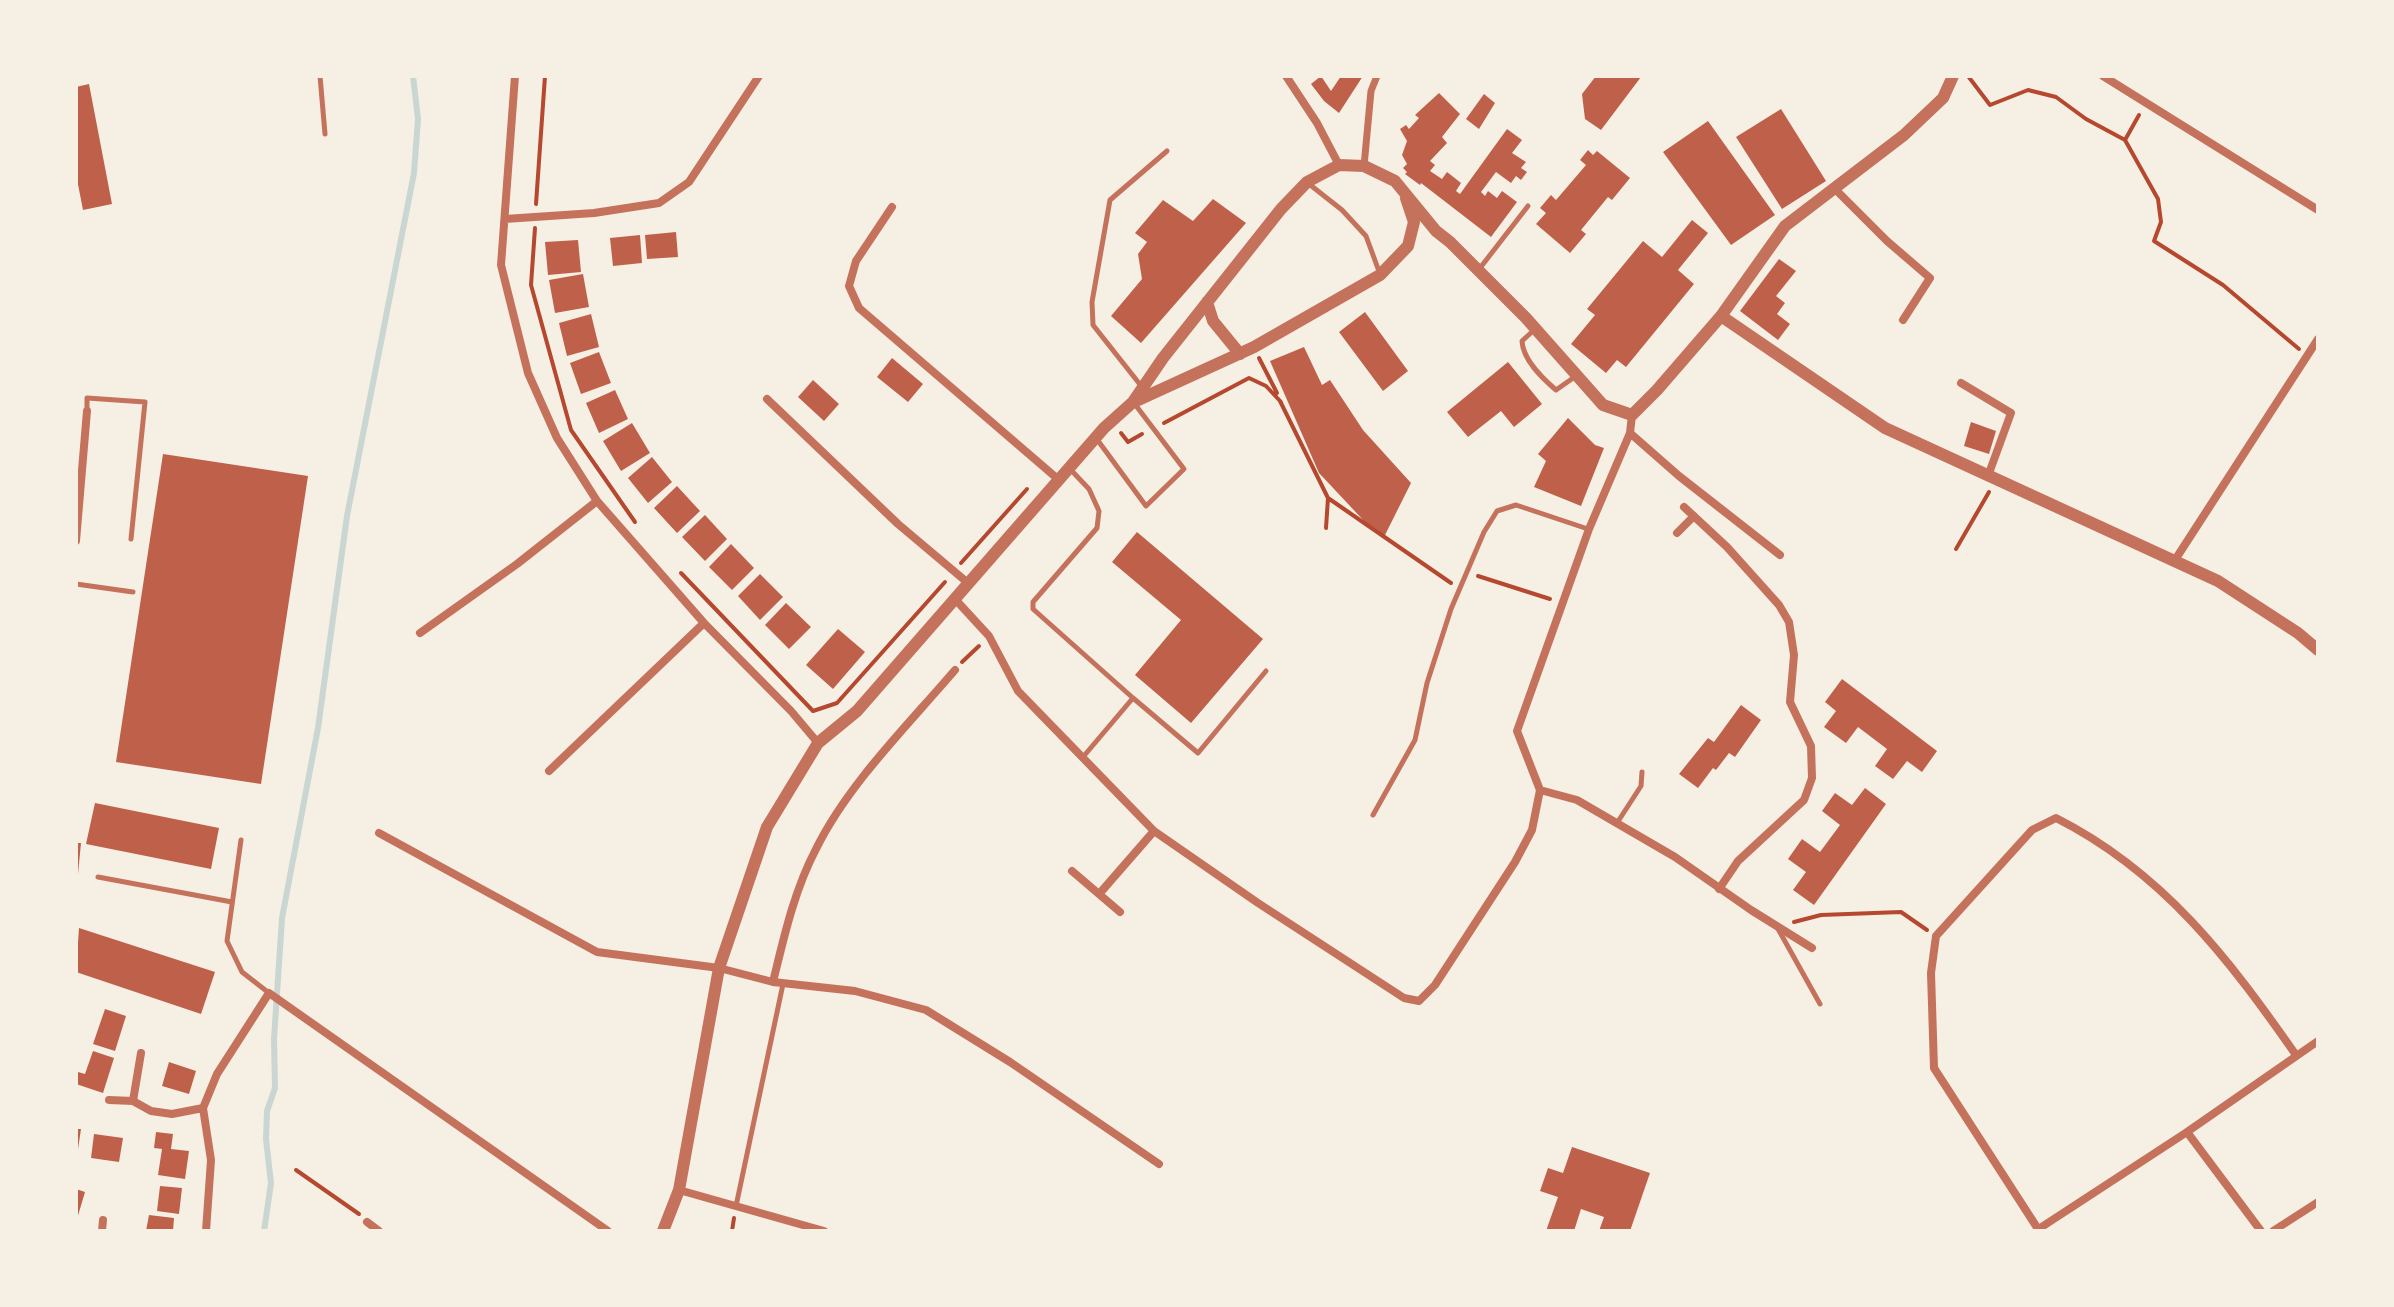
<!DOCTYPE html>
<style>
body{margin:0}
#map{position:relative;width:2394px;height:1307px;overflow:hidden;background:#f6efe4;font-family:Jost,sans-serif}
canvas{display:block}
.frame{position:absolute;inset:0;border:78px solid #f6efe4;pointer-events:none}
</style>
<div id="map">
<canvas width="2394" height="1307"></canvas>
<div class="frame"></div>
</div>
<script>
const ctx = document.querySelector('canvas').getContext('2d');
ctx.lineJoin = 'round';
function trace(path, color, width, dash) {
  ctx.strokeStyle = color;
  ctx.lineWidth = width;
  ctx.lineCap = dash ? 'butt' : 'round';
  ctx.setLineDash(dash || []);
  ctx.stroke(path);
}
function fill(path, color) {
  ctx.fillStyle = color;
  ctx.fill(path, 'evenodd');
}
trace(new Path2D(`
 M264 1231 271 1183 266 1139 267 1111 275 1088 274 1039 282 918 318 728 347 516 414 173 418 119 413 76`), '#c9d6d2', 6);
fill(new Path2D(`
 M1321 76 1331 91 1341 76H1363L1339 113 1324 101 1311 84Z
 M1596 76 1641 77 1601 130 1585 119 1582 94Z
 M89 84 112 204 83 210 76 174V87Z
 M1439 93 1460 114 1442 137 1447 143 1430 161 1435 165 1430 171 1442 179 1447 172 1461 183 1456 191 1460 194 1507 129 1522 140 1512 153 1526 162 1521 168 1527 172 1521 180 1516 176 1511 183 1496 172 1481 192 1485 196 1488 191 1497 198 1502 191 1517 202 1491 237 1421 183 1420 185 1405 174 1407 172 1403 168 1407 164 1402 155 1407 141 1400 129 1406 125 1409 129 1419 118 1415 115Z
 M1484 94 1495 103 1479 129 1466 119Z
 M1781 109 1826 181 1782 209 1736 137Z
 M1708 121 1775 215 1731 245 1663 152Z
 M1588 150 1593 155 1597 151 1630 178 1612 200 1608 197 1581 230 1586 234 1570 253 1536 224 1546 213 1540 208 1551 195 1556 200 1586 165 1580 160Z
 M1213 199 1246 223 1141 343 1111 316 1142 279 1138 254 1147 242 1135 233 1163 200 1193 221Z
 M1692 220 1708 233 1678 270 1694 284 1626 367 1617 360 1606 373 1571 344 1595 315 1587 309 1643 241 1662 257Z
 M676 232 678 257 647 259 645 235Z
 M640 235 642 263 613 266 610 238Z
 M578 240 581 272 548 275 545 242Z
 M1779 259 1796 271 1776 296 1785 303 1777 314 1790 324 1778 340 1740 311Z
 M583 274 589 307 555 313 549 280Z
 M1365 312 1408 371 1383 391 1339 332Z
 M591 314 599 347 567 356 559 323Z
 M1304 347 1322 385 1330 380 1363 430 1411 483 1384 537 1365 522 1319 473 1270 361Z
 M599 352 611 383 581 394 570 363Z
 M892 358 923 384 908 402 877 377Z
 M1508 362 1542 404 1514 427 1501 411 1468 437 1447 412Z
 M813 380 839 404 824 421 798 397Z
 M615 390 628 419 599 433 586 403Z
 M1568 418 1595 445 1604 448 1581 506 1534 487 1546 461 1538 454Z
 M1971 422 1996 431 1989 454 1964 446Z
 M632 423 650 453 621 471 603 441Z
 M163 454 308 476 261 784 116 762Z
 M652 457 672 482 648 503 628 478Z
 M677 486 700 511 677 533 654 508Z
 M705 515 727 539 705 561 682 537Z
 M1137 532 1263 639 1191 723 1135 675 1181 620 1112 562Z
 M731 544 754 568 732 590 709 567Z
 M760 574 783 597 760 620 738 596Z
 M786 603 811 627 789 649 765 625Z
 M838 629 865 652 833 689 806 665Z
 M1842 679 1937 751 1922 772 1907 761 1893 779 1875 766 1887 749 1858 727 1846 743 1824 727 1836 711 1825 702Z
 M1741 705 1761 720 1735 757 1729 753 1716 770 1713 768 1698 788 1679 774 1708 738 1714 742Z
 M1865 788 1886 804 1814 905 1793 890 1806 872 1788 859 1802 839 1820 852 1840 825 1822 811 1835 793 1852 805Z
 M95 803 219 828 211 869 86 844Z
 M76 843H81L78 874H76Z
 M79 928 215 972 201 1014 76 972Z
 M105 1009 126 1016 115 1051 93 1044Z
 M93 1051 114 1058 103 1093 76 1084 78 1072 85 1074Z
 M169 1062 196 1071 189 1094 162 1086Z
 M76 1129H81L78 1149H76Z
 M156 1132 173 1134 171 1149 189 1151 185 1179 158 1175 162 1149 154 1148Z
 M94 1134 123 1138 119 1162 91 1158Z
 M1572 1147 1650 1173 1630 1231H1599L1604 1217 1581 1209 1574 1231H1546L1558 1197 1540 1191 1548 1168 1563 1173Z
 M160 1186 182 1188 179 1214 157 1211Z
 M76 1189 85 1192 77 1219H76Z
 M149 1215 174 1218 173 1231H146Z`), '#bf614a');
trace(new Path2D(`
 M1968 76 1990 105 2028 90 2056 97 2086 119 2125 140 2158 199 2161 222 2154 241 2223 285 2299 349
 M2125 140 2139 115
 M536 204 545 76
 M535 228 531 285 571 430 635 522
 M1259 358 1277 393
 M1280 401 1328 498 1326 528
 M1164 423 1249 378 1266 386 1281 402
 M1121 433 1128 442 1142 434
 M1328 498 1451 583
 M1956 549 1989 492
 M961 563 1027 489
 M681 573 813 711 837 703 945 582
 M1478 576 1550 599
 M962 662 979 646
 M1794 922 1821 915 1901 912 1927 930
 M296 1170 359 1214
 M732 1231 734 1218`), '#b5482f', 4);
trace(new Path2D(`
 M320 76 325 134
 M1309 184 1342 210 1366 236 1380 274
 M1480 268 1528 206
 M1534 330 1522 341C1523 360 1542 378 1556 390L1576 376
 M1142 387 1093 325 1092 302 1110 200 1167 151
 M87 411V398L145 402 131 539
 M1096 438 1146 506 1184 469 1134 403
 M1070 469 1089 489 1099 511 1097 528 1033 602V609L1133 698 1083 757
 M76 584 133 592
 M1133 698 1198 753 1266 671
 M1373 815 1415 740 1427 683 1451 609 1484 532 1497 511 1516 505 1588 529
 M1617 823 1641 786 1642 772
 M241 840 227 941 242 972 269 993
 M98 877 232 902
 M1777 927 1820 1004
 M736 1206 783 984`), '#c5725c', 5);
trace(new Path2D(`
 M1364 166 1371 91 1377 76`), '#c5725c', 7);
trace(new Path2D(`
 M515 76 501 265 528 373 557 438 597 501 704 623 791 711 818 743
 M1286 76 1317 123 1339 165
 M2103 76 2318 210
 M1834 188 1887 241 1930 278 1903 320
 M892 207 856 261 849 286 859 308 1059 480
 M505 219 594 213 659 203 689 182 759 76
 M1961 383 2011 413 1988 476
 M767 399 898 524 968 583
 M1630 433 1679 476 1780 555
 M1684 507 1727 547 1779 605 1789 622 1794 655 1790 702 1811 746 1812 778 1804 800 1738 861 1719 889
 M1677 533 1694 516
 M76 541 87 411
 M2175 560 2318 339
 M954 598 989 636 1018 691 1154 831 1258 903 1404 998 1419 1001 1435 985 1463 942 1515 862 1532 830 1540 790 1517 731 1589 529 1630 433 1632 415
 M420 633 517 564 597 501
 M549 771 704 623
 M1540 790 1577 800 1675 857 1751 910 1812 948
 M379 833 597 952 719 968 773 982 855 991 926 1010 1010 1062 1159 1164
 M1072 871 1120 912
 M1100 893 1154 831
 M773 982C784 937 794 891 816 849 848 784 908 725 955 670
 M109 1100 133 1101 151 1111 172 1114 203 1108
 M133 1101 141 1053
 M2187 1132 2261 1231
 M679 1190 824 1231
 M367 1222 379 1231
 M2038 1229 1934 1068 1931 973 1936 936 2032 830 2056 818C2163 872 2229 959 2296 1055
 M2037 1230 2187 1132 2318 1041
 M102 1231 103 1220
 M206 1231 211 1160 203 1108 217 1074 269 993 608 1231
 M2273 1231 2318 1202`), '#c5725c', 8);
trace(new Path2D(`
 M1207 302 1213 321 1240 354
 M1721 316 1885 428 2218 581 2298 633 2318 650
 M1136 401 1254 347 1380 275 1408 246 1414 222 1406 198
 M663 1231 679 1190 719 968 767 827 818 743 857 711 1104 428 1133 402 1163 358 1281 209 1307 182 1339 165 1364 166 1395 181 1436 231 1450 242 1526 318 1603 405 1632 415 1657 390 1721 316 1785 226 1904 135 1943 98 1953 76`), '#c5725c', 12);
</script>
